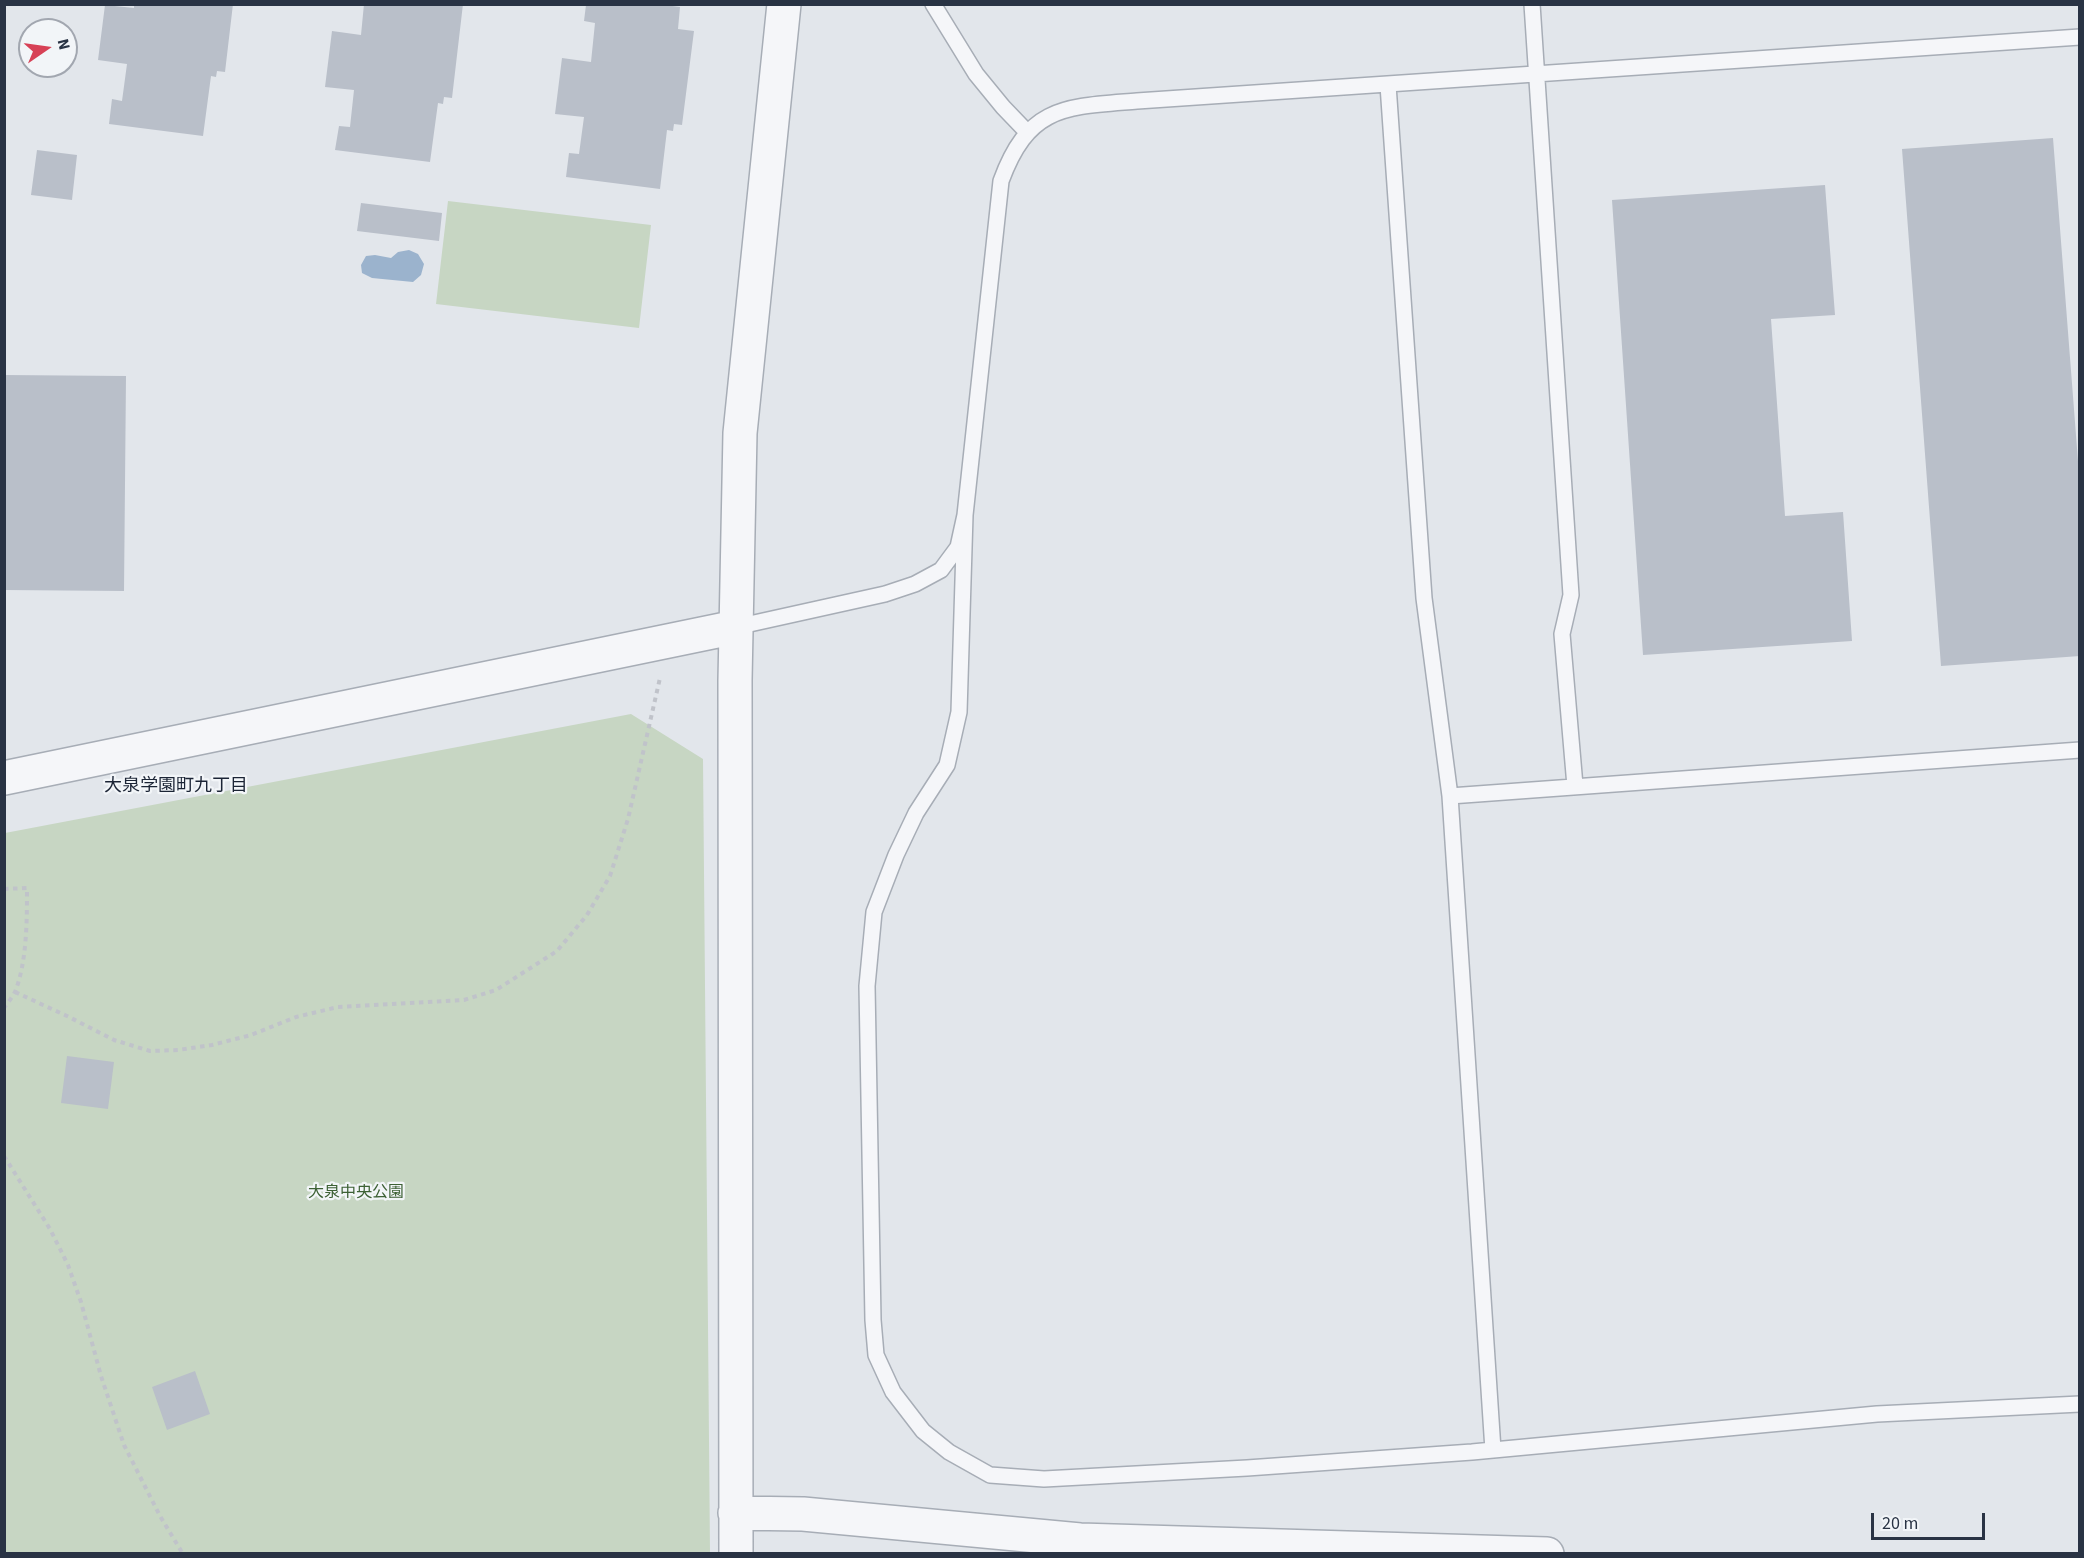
<!DOCTYPE html>
<meta charset="utf-8">
<style>
body{margin:0}
#map{position:relative;width:2084px;height:1558px;overflow:hidden;background:#e2e6eb;font-family:"Source Sans 3",sans-serif}
canvas{display:block}
.frame{position:absolute;inset:0;border:6px solid #293344;pointer-events:none}
.north{position:absolute;left:18px;top:18px;width:60px;height:60px;box-sizing:border-box;background:#f2f5f8;border:2px solid #a2a7b0;border-radius:50%;rotate:77deg;font-size:16px;font-weight:700;line-height:24px;text-align:center;color:#293344}
.north::after{content:'';display:block;margin:auto;width:21px;height:27px;background:#d74156;clip-path:polygon(50% 0,100% 100%,50% 72%,0 100%)}
.scale{position:absolute;left:1871px;top:1513px;width:114px;height:27px;box-sizing:border-box;border:3px solid #293344;border-top:0;padding-left:8px;font-size:18px;line-height:21px;white-space:nowrap;color:#293344;-webkit-text-stroke:4px #f2f5f8;paint-order:stroke}
</style>
<div id="map">
<canvas width="2084" height="1558"></canvas>
<div class="frame"></div>
<div class="north">N</div>
<div class="scale">20 m</div>
</div>
<script>
const ctx = document.querySelector('canvas').getContext('2d');
ctx.lineJoin = 'round';
function fill(path, color) {
  ctx.fillStyle = color;
  ctx.fill(path, 'evenodd');
}
function trace(path, color, width, dash) {
  ctx.strokeStyle = color;
  ctx.lineWidth = width;
  ctx.lineCap = dash ? 'butt' : 'round';
  ctx.setLineDash(dash || []);
  ctx.stroke(path);
}
function drawText(font, color, halo, rows, align = 'center') {
  ctx.font = font + ' "Source Sans 3","Noto Sans JP",sans-serif';
  ctx.lineWidth = 4.5;
  ctx.setLineDash([]);
  ctx.textBaseline = 'middle';
  ctx.strokeStyle = halo;
  ctx.fillStyle = color;
  for (const [text, x, y, turn = 0] of rows) {
    ctx.save();
    ctx.translate(x, y);
    ctx.rotate((+turn || 0) * Math.PI / 180);
    ctx.textAlign = isNaN(turn) ? turn : align;
    if (halo) ctx.strokeText(text, 0, 0);
    ctx.fillText(text, 0, 0);
    ctx.restore();
  }
}
fill(new Path2D(`
 M448 201 651 225 639 328 436 304Z
 M631 714 703 759 710 1553 5 1554V833Z`), '#c7d6c3');
fill(new Path2D(`
 M409 250 418 254 424 264 421 275 413 282 372 278 362 273 361 265 366 256 375 255 391 258 398 252Z`), '#9bb3cd');
fill(new Path2D(`
 M134 4H233L225 72 217 71 216 77 211 76 203 136 109 124 112 99 122 101 127 64 98 60 105 5 134 8Z
 M364 4H463L452 98 444 97 443 104 438 103 430 162 335 150 339 126 350 127 354 90 325 87 332 31 361 35Z
 M586 5H665L680 7 678 29 694 31 682 125 674 124 673 131 667 130 660 189 566 177 569 153 579 154 584 117 555 114 562 58 591 62 595 23 584 21Z
 M2053 138 2080 487V656L1941 666 1902 149Z
 M37 150 77 155 72 200 31 195Z
 M1825 185 1835 315 1771 319 1785 516 1843 512 1852 641 1643 655 1612 200Z
 M361 203 442 213 439 241 357 231Z
 M4 375 126 376 124 591 4 590Z
 M67 1056 114 1062 108 1109 61 1103Z
 M195 1371 210 1414 167 1430 152 1387Z`), '#b9bfc9');
const service = new Path2D(`
 M933 4 976 74 1003 107 1027 132
 M1532 4 1571 595 1562 634 1575 786
 M1388 85 1424 598 1450 796 1493 1450
 M965 515 959 712 947 765 916 813 896 855 874 912 867 986 873 1320 876 1355 893 1392 923 1431 949 1452 990 1475 1044 1479 1247 1468 1472 1452 1877 1414 2080 1404
 M736 627 885 594 915 584 941 570 958 547 965 515 1001 181C1029 105 1065 107 1137 101L2080 37
 M1450 796 2080 750`);
const tertiary = new Path2D(`
 M4 778 736 627
 M735 1513 803 1514 1080 1540 1547 1554
 M736 1554 735 680 740 433 784 4`);
trace(service, '#a7adb6', 18);
trace(tertiary, '#a7adb6', 36);
trace(new Path2D(`
 M4 889 27 888C27 920 27 962 15 992 12 997 8 1003 4 1008
 M15 992 67 1016 114 1040 150 1051 178 1050 212 1045 251 1035 296 1017 338 1007 464 1000 496 990 557 951 587 915 610 876 628 819 660 678
 M4 1156 50 1229 68 1265 81 1302 101 1376 124 1445 160 1516 183 1554`), '#c0c3ca', 4, [4.5, 4.5]);
trace(service, '#f5f6f9', 15);
trace(tertiary, '#f5f6f9', 33);
drawText('16px', '#3d6135', '#f2f5f8', [
 ["大泉中央公園",356,1193]
]);
drawText('18px', '#1b2435', '#f2f5f8', [
 ["大泉学園町九丁目",176,787]
]);
</script>
